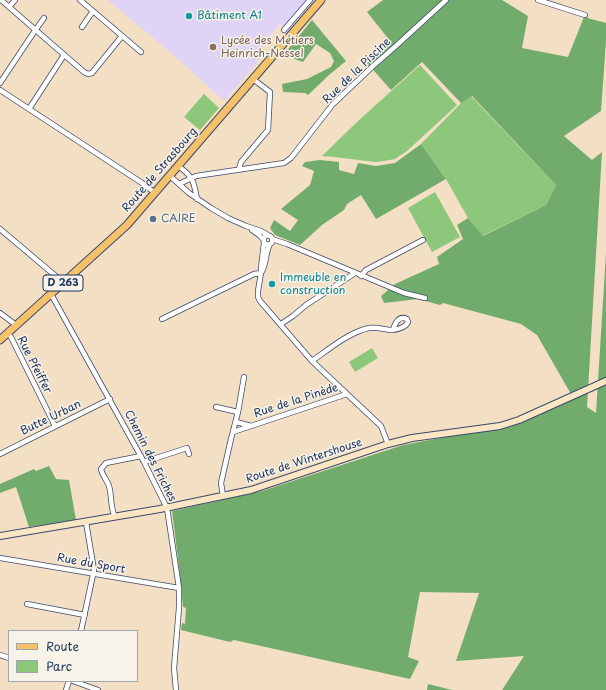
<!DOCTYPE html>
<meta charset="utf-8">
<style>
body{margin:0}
#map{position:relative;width:606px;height:690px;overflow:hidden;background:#f3dfc3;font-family:"Playpen Sans",sans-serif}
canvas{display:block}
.legend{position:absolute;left:8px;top:630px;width:130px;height:52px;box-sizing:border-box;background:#f7f3e8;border:1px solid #9fa5b1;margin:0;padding:5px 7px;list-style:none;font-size:12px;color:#1b2f5e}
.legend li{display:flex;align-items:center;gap:8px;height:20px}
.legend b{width:20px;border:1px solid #9fa5b1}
</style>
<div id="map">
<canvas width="606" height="690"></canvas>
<ul class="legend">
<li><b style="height:5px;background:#f5c16b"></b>Route</li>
<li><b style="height:11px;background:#8dc77c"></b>Parc</li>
</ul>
</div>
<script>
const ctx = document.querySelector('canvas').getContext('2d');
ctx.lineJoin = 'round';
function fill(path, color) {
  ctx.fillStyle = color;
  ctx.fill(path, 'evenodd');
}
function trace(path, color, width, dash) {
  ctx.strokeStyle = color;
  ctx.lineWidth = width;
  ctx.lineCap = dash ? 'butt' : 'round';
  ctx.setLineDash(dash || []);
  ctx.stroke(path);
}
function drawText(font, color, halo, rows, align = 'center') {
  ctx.font = font + ' "Playpen Sans",sans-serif';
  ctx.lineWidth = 3;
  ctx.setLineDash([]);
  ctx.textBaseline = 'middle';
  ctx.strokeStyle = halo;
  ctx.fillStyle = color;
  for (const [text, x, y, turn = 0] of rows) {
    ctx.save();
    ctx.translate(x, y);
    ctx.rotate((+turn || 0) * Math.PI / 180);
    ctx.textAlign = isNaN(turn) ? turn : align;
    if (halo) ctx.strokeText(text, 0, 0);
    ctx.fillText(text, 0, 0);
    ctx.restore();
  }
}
fill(new Path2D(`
 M108 0H307L285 27 280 24 266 41 267 42 259 51 257 63 224 101 171 53Z`), '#dfd4f5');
fill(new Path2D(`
 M420 65 457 105 407 151 395 159 384 161 375 162 334 157 322 156 357 122Z
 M204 94 219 108 200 130 184 117Z
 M471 96 556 185 546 205 482 236 468 218 446 179 421 144 461 103Z
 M435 192 460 237 432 252 408 208Z
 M372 348 378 358 355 372 349 362Z`), '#8dc77c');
fill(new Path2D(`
 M383 0H502L528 16 522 48 568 57 584 17 606 23V41L601 111 564 136 592 160 602 152 587 407 596 413 606 253V690H502L524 656 456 661 479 593 420 592 408 657 419 661 410 679 234 640 230 642 181 630 182 623 185 624 186 608 183 607 179 567 172 511 262 491 403 445 488 429 513 426 571 394 537 335 521 324 443 303 440 305 418 299 384 303 381 296 395 284 439 264 437 257 463 239 457 225 468 218 483 236 546 205 556 185 472 96 461 103 422 62 391 90 367 63 391 42 367 12Z
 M312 20 346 61 329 75 308 95 305 93 283 92 282 84 307 79 331 67 334 61 330 53 316 44 303 62 297 60 285 53Z
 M421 144 446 179 376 219 361 195 347 204 344 210 322 225 300 245 275 235 270 228 274 220 290 231 298 220 281 209 310 185 314 171 302 166 305 162 320 160 339 162V170L354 174 358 163 376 166 395 163Z
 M49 466 56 479 69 480 76 520 29 527 16 487 0 493V484L34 469 36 471Z
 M428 684 452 690H427Z`), '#72ac6c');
const street = new Path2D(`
 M1 0 84 72 88 74 92 73 122 36
 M80 0 141 52
 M538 0 585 15
 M9 7 15 0
 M82 27 93 11
 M284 30 310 0
 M0 83 34 32 44 18
 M0 90 142 183 155 193
 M29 109 64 55
 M178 166C193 176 194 182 197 199
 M239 169 241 162 268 130 270 92 253 79
 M170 176 189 193 211 208 228 218 246 226 261 231 268 235
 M179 184 196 176 284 163 291 158 333 104 373 66 397 45 446 0
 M0 229 64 283
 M252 230 259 235 263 239
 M263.5 240a4.5 4.5 0 1 1 9 0a4.5 4.5 0 1 1-9 0Z
 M272 239 287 244 404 293 425 298
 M264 243 261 268V273L258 291V297L260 301 312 361 381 426 388 444
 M261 273C267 264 265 253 270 244
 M361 276 366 270 423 240
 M51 294 144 462 167 508 179 588V608L174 668 176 690
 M0 313 16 325
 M162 319 254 274 261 273
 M281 324 293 316 306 305 355 273
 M8 333 11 337 55 426
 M312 361C328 350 349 332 369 328 376 327 383 329 390 330 396 330 402 328 406 325L408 322 407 319C399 315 395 323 393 330
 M216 407 238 412
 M236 422 251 426
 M233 432 347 394
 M0 454 110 399
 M144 462 187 448 189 454
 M223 496 221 483 231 439 238 412 244 377
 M115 517C110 507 112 496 109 486 107 480 102 475 101 469L106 463 141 456
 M0 558 179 588
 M27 604 85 615
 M81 631 94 570 86 522
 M0 655 9 658
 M73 681 98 690
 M66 690 69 681`);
const secondary = new Path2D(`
 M0 536 160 509 251 490 388 444 412 438 500 426 519 420 606 381`);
const primary = new Path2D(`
 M0 340 127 225 321 0`);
trace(street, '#3b496d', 6);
trace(secondary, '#3b496d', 8);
trace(primary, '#3b496d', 9);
trace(street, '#fff', 4.5);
trace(secondary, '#fbe6c4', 6);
trace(primary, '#f5c16b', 7);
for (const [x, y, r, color] of [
 [189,16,4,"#0f9aa8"],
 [213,47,4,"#8d6e63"],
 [153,219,4,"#5c6f8a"],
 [272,284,4,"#0f9aa8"]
]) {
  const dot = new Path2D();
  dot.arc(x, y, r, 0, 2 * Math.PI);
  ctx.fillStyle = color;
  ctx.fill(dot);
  trace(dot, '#f7f3e8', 1.5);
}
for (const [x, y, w] of [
 [63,283,40]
]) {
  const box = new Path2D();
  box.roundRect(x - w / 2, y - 8, w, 16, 3);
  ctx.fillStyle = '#f7f3e8';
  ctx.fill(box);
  trace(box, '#1b2f5e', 1);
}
drawText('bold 10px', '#1b2f5e', null, [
 ["D 263",63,283]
]);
drawText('11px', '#0d838f', '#f7f3e8', [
 ["Bâtiment A1",197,16],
 ["Immeuble en",280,278],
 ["construction",280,291]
], 'left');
drawText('11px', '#785e54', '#f7f3e8', [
 ["Lycée des Métiers",221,41],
 ["Heinrich-Nessel",221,54]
], 'left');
drawText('11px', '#1b2f5e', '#f7f3e8', [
 ["Rue de la Piscine",357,71,-44],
 ["Route de Strasbourg",160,170,-49],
 ["Rue Pfeiffer",34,365,63],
 ["Rue de la Pinède",296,401,-18],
 ["Butte Urban",51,418,-26],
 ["Chemin des Friches",150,456,63],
 ["Route de Wintershouse",304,461,-18],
 ["Rue du Sport",91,564,10]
]);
drawText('11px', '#4e5e75', '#f7f3e8', [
 ["CAIRE",161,219]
], 'left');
</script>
